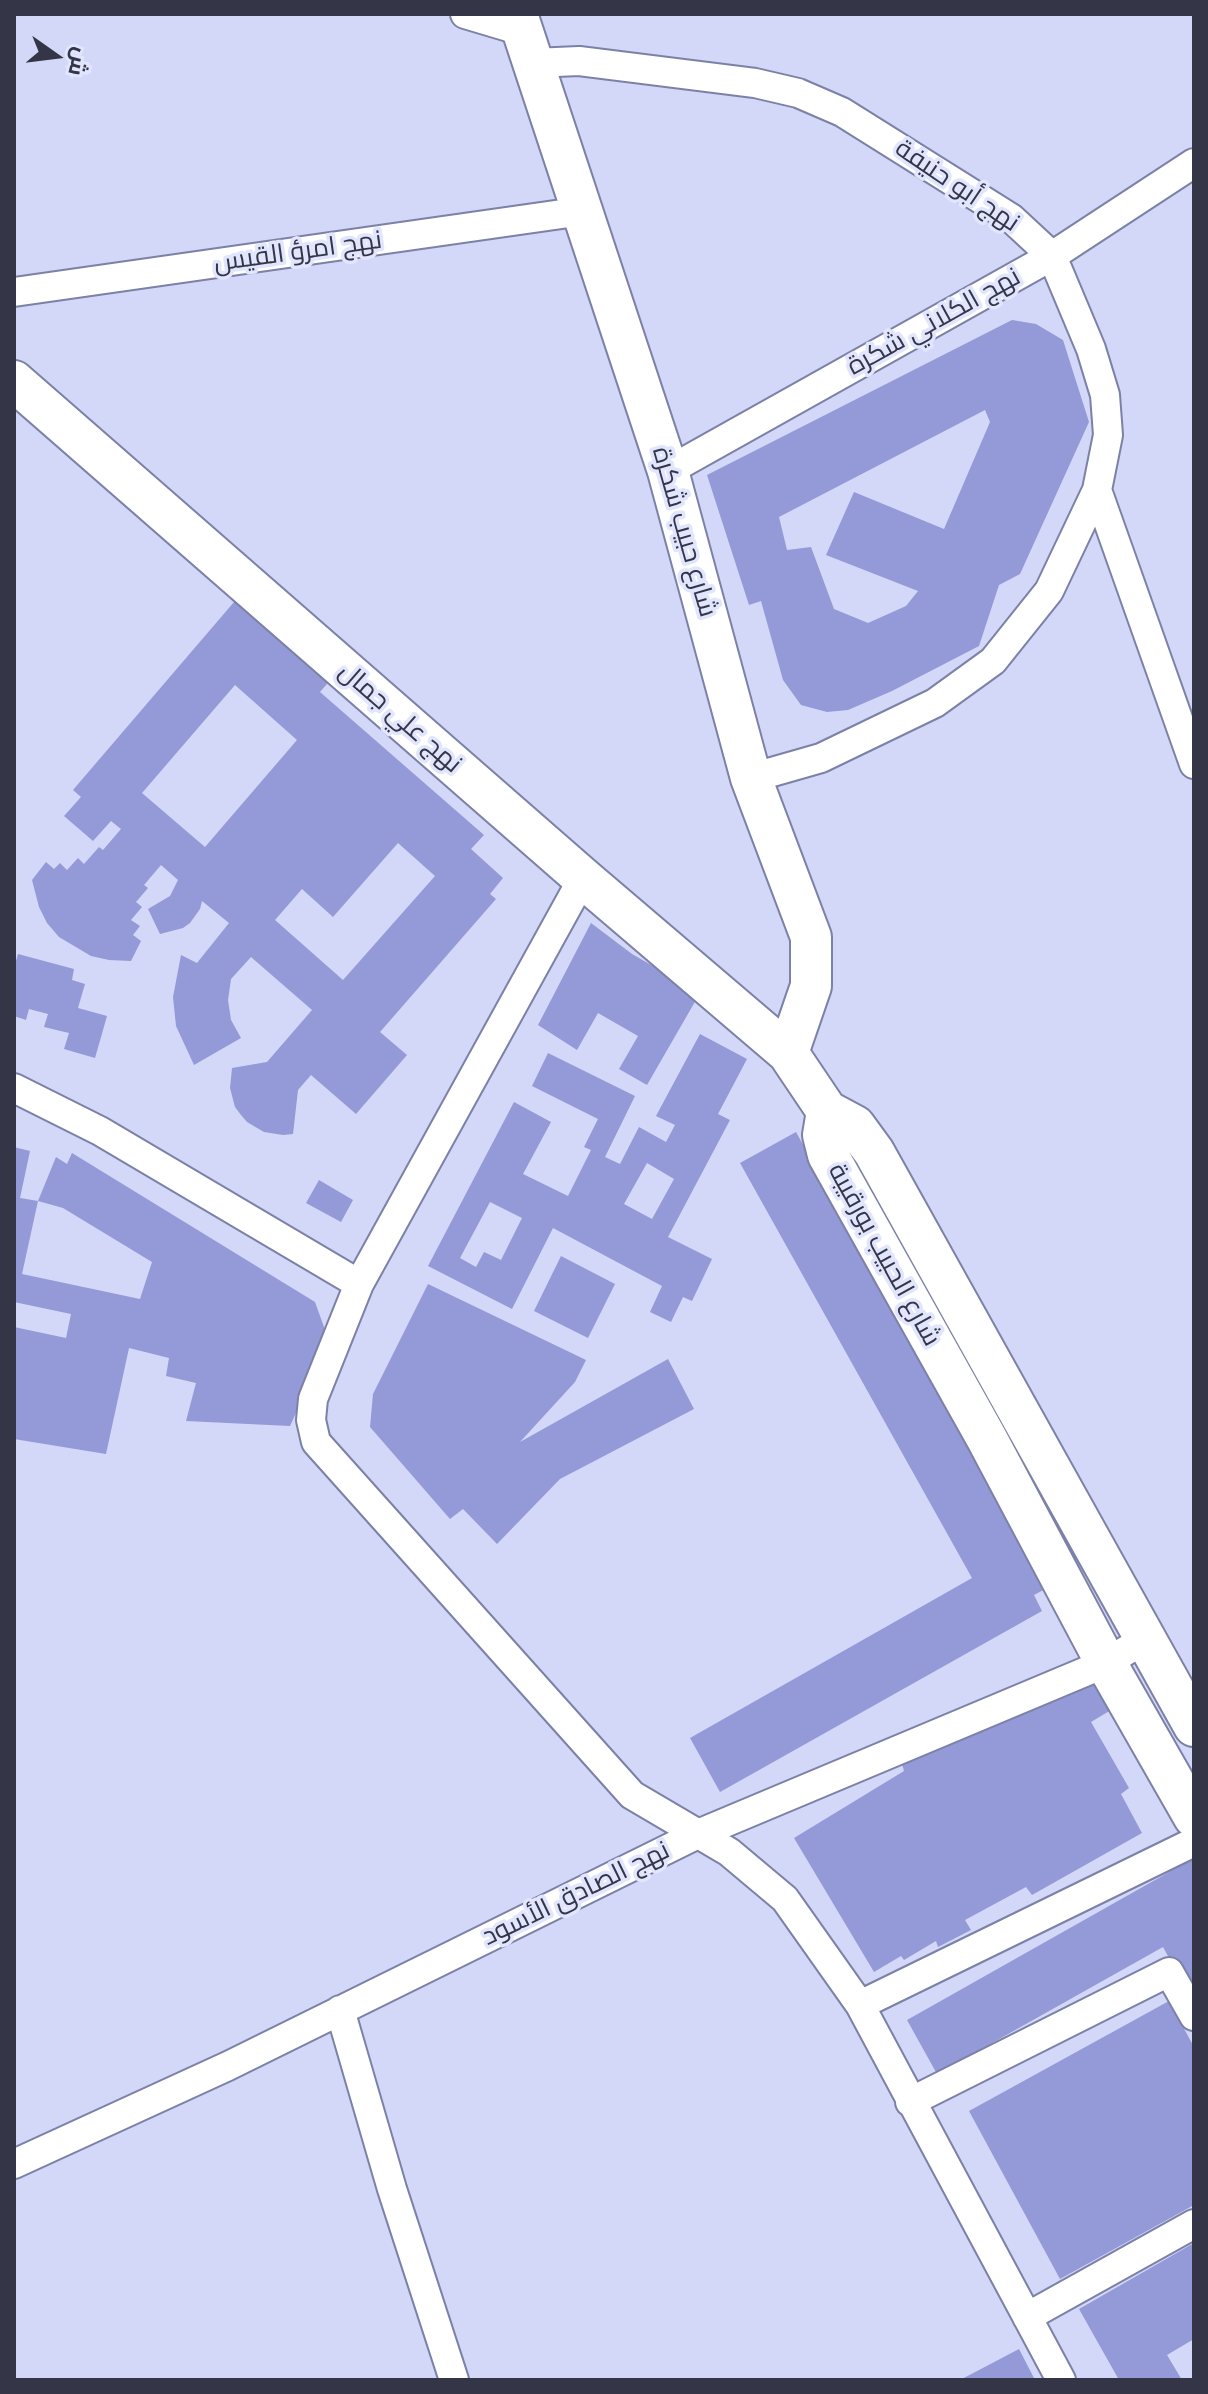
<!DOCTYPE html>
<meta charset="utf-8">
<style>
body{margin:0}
#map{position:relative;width:1208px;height:2394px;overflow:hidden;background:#d3d7f8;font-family:"PT Serif",Cairo,serif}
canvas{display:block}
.frame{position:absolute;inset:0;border:16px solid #343647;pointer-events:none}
.north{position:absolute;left:16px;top:16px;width:80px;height:80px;-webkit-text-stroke:6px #e1e5fe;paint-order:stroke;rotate:104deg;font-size:22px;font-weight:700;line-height:32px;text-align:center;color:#343647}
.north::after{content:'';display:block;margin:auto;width:28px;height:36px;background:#343647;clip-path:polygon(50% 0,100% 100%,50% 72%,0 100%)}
</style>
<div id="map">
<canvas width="1208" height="2394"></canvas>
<div class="frame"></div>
<div class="north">ش</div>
</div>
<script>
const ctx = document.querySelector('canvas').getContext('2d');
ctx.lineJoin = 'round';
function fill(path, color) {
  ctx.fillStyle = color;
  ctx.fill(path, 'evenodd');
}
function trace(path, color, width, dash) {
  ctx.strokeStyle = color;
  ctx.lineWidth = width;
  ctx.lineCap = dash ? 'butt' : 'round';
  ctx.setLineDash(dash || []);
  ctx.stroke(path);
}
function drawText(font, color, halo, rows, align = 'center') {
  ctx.font = font + ' "PT Serif",Cairo,serif';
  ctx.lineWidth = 7;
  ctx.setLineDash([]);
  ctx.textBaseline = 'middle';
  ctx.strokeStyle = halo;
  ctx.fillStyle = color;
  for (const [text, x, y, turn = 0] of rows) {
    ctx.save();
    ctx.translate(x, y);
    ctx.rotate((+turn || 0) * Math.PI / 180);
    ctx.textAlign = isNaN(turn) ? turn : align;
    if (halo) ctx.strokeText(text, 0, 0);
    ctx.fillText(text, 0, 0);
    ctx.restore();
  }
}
fill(new Path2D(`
 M1012 320 1036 324 1063 340 1089 422 1020 574 999 585 979 646 892 691 848 710 827 712 801 705 783 680 761 601 749 605 707 475ZM985 410 990 422 944 529 854 492 826 555 918 591 906 606 868 623 834 609 811 547 787 550 779 517Z
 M240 595 333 677 320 692 484 835 471 849 503 878 490 894 496 899 380 1032 407 1055 356 1114 311 1075 298 1090 293 1134 283 1135 264 1132 247 1122 241 1115 235 1107 230 1088 232 1068 267 1062 312 1010 251 957 231 979 228 1000 231 1020 241 1038 194 1065 176 1026 173 997 181 955 197 963 229 923 202 901 200 909 190 923 183 928 160 934 148 909 170 896 178 880 161 865 144 885 148 888 136 902 142 907 131 920 140 926 133 935 141 941 131 961 109 960 91 956 59 937 47 923 39 907 32 880 46 862 54 869 60 863 67 870 78 858 84 864 99 847 103 850 121 829 111 821 93 841 64 816 81 797 73 790ZM235 685 297 740 205 847 142 793ZM398 843 435 876 343 980 275 920 302 889 333 917Z
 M591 923 632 954 700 993 647 1085 619 1069 638 1036 598 1013 577 1050 538 1025Z
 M18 954 74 969 72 980 85 984 78 1008 107 1016 95 1058 64 1049 69 1033 44 1027 48 1014 29 1009 26 1020 14 1016V968Z
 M700 1034 747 1059 718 1114 730 1120 668 1237 712 1259 692 1301 683 1297 671 1322 650 1312 662 1286 553 1228 512 1309 428 1266 514 1102 551 1122 523 1174 568 1196 591 1150 584 1147 598 1119 532 1086 548 1053 635 1096 605 1157 620 1164 639 1127 666 1142 675 1125 656 1116ZM647 1163 674 1179 652 1219 624 1204ZM490 1202 522 1218 501 1260 484 1252 476 1267 460 1258Z
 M796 1132 1049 1587 1034 1595 1042 1611 720 1792 690 1738 972 1578 740 1163Z
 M14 1147 30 1151 20 1198 38 1201 56 1157 67 1164 72 1153 315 1302 329 1341 290 1426 186 1421 196 1383 166 1376 169 1358 129 1348 106 1454 14 1439V1327L66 1338 71 1314 14 1302ZM38 1201 63 1208 152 1262 140 1299 22 1274Z
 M319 1180 353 1200 341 1222 306 1203Z
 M561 1256 615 1284 588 1338 534 1311Z
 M428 1284 586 1360 575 1382 520 1442 668 1359 694 1409 560 1479 497 1544 463 1509 450 1519 370 1427 373 1394Z
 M1083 1660 1111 1710 1091 1722 1129 1788 1121 1794 1142 1833 1032 1895 1026 1887 965 1920 971 1930 938 1947 936 1941 904 1960 901 1956 874 1972 794 1838 904 1771 902 1764Z
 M1194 1858V2003L1163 1947 937 2074 907 2020Z
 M1169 2001 1194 2047V2205L1060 2279 969 2111Z
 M1194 2243V2339L1167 2355 1182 2380H1119L1079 2309Z
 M1019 2349 1035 2380H960Z`), '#9499d7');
const street = new Path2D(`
 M465 14 522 31
 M533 63 579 61 755 83 798 93 842 112 1011 218 1052 256 1091 349 1105 395 1108 435 1097 490 1049 591 993 661 935 703 821 758 751 778
 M14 292 583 211
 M668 471 1052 256 1194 163
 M1097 490 1194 764
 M583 878 359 1284 313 1399 311 1420 316 1442 632 1795 729 1852 785 1899 860 2005 1061 2380
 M14 1088 100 1131 359 1284
 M860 2005 1194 1842
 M340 2010 392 2189 454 2380
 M910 2102 1169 1972 1194 2016
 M14 2164 228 2066 698 1834 1106 1663 1145 1639
 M1027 2317 1194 2224`);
const secondary = new Path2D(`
 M517 14 668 471 751 778 811 937V986L788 1053
 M14 381 583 878 788 1053 827 1111 855 1126 874 1152 1194 1726
 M827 1111 823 1135 828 1155 987 1439 1106 1663 1194 1817`);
trace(street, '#7c81a7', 32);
trace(secondary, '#7c81a7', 44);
trace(street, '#fff', 28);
trace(secondary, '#fff', 40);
drawText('26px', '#343647', '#e1e5fe', [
 ["نهج أبو حنيفة",957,186,34],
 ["نهج امرؤ القيس",298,252,-8],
 ["نهج الكلاني شكرة",934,322,-29],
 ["شارع حبيب شكرة",684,532,74],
 ["نهج علي جمال",400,718,41],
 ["شارع الحبيب بورقيبة",884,1255,61],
 ["نهج الصادق الأسود",576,1894,-26]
]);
</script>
